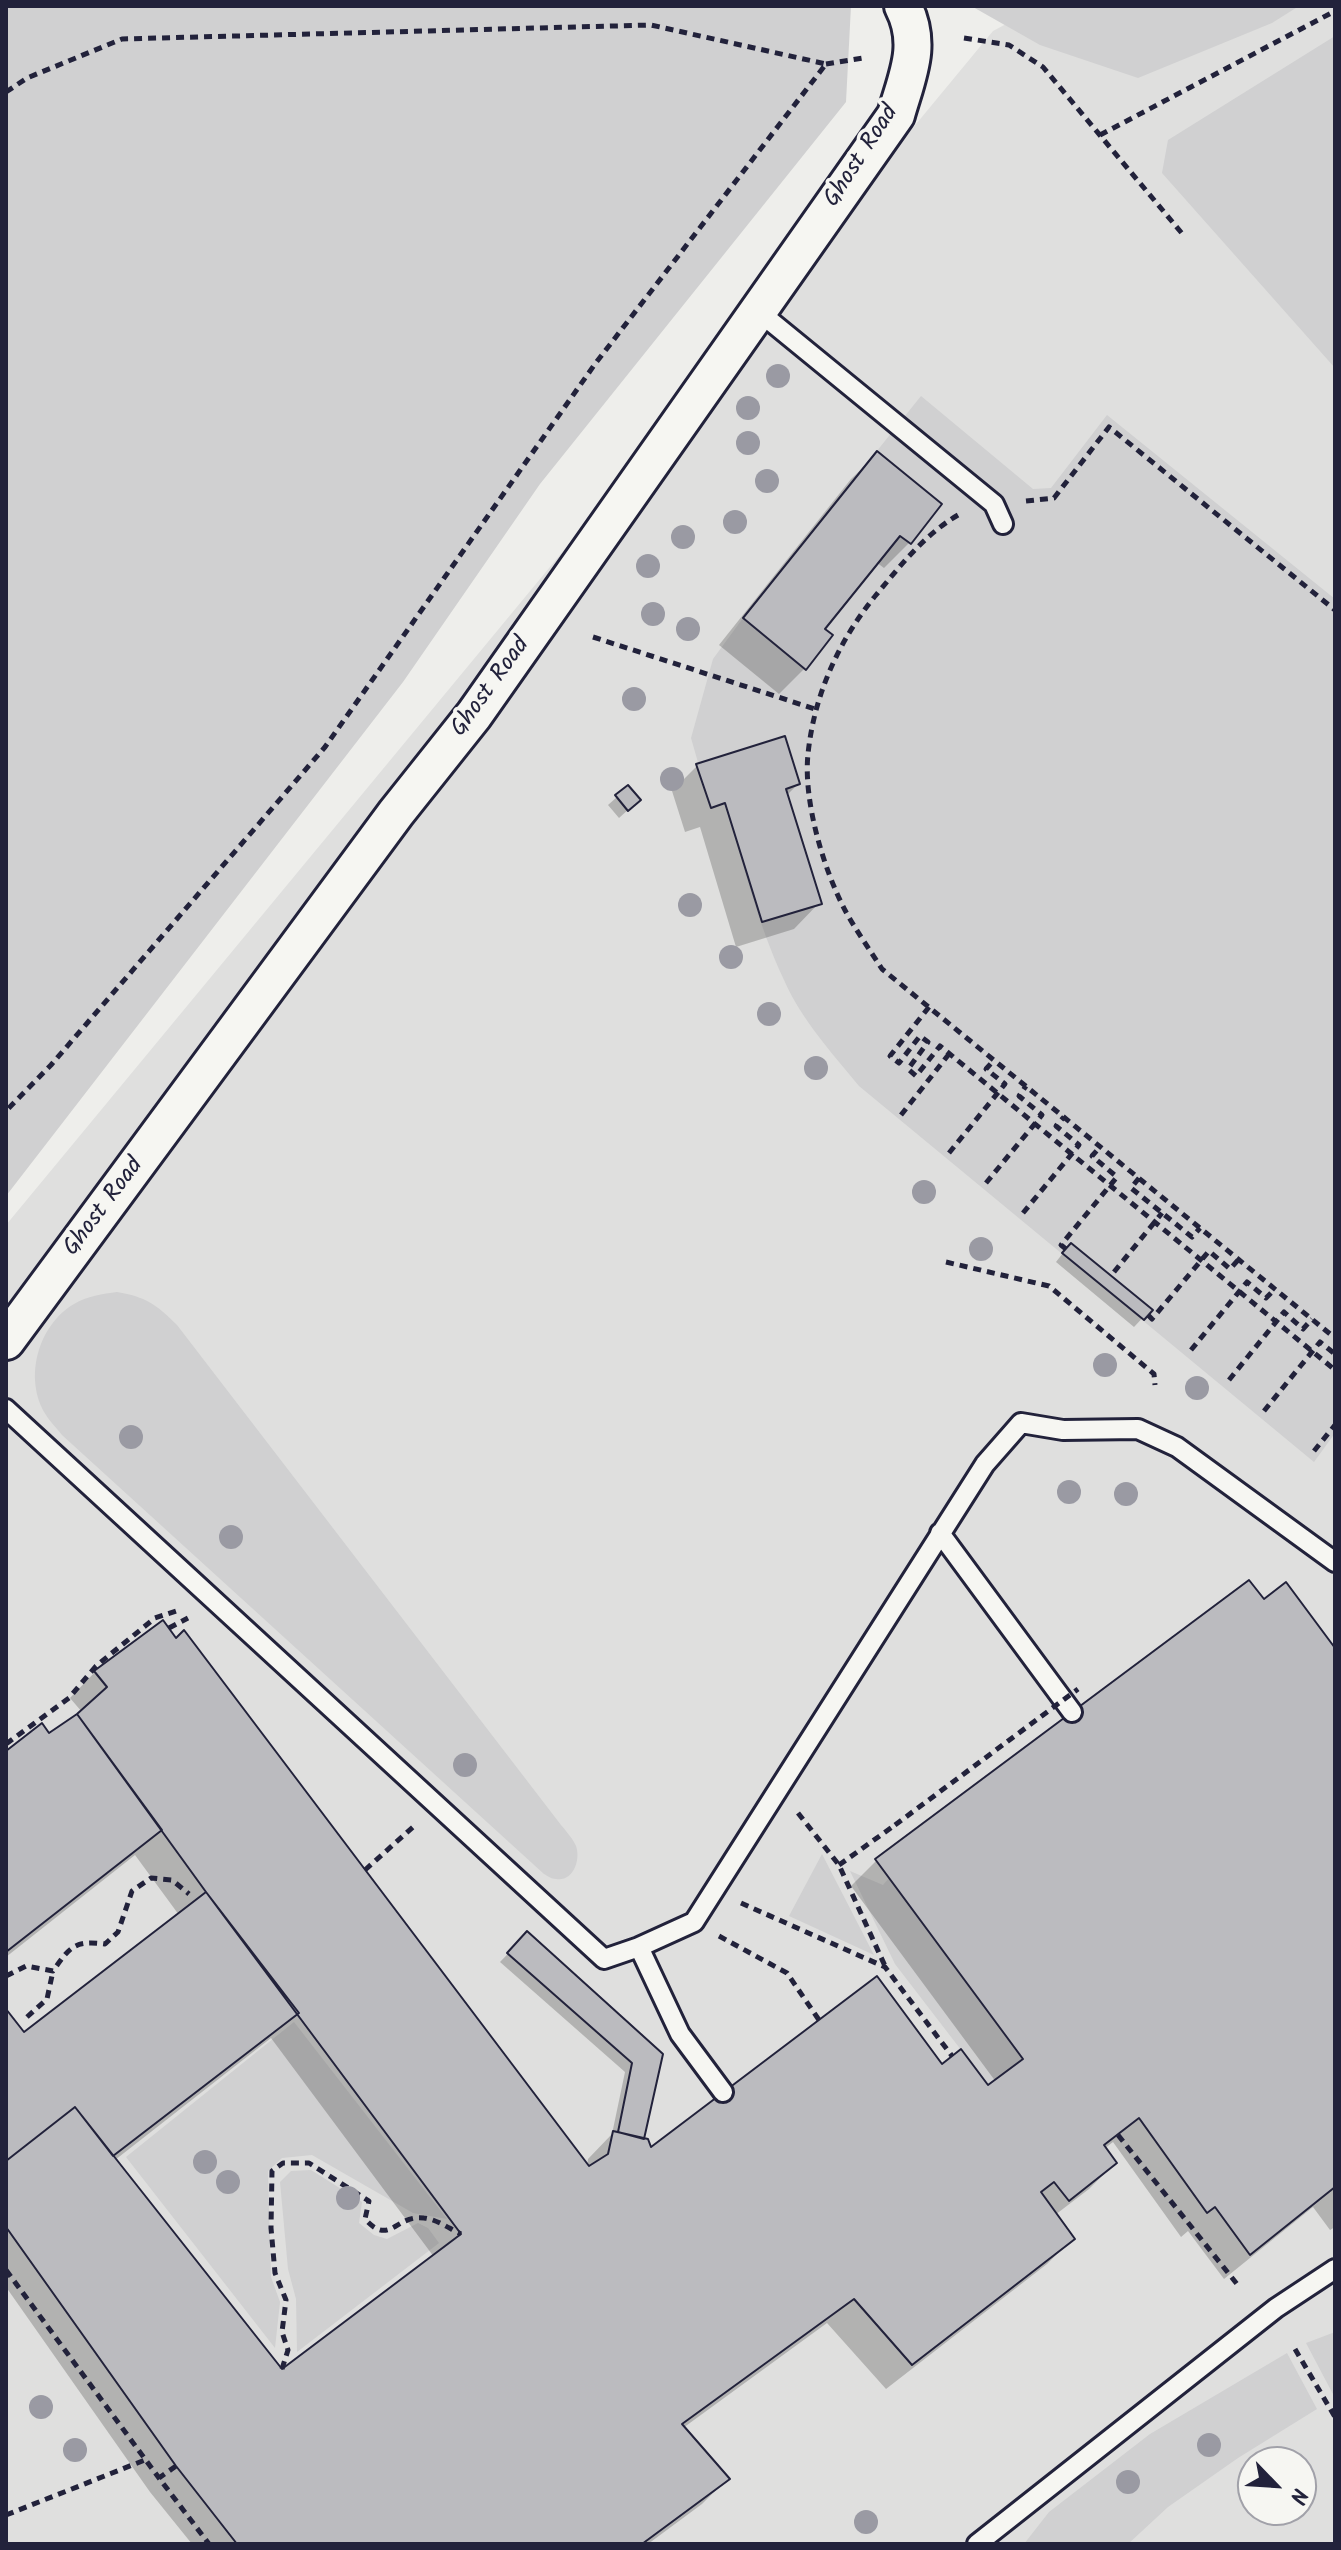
<!DOCTYPE html>
<style>
body{margin:0}
#map{position:relative;width:1341px;height:2550px;overflow:hidden;background:#eeeeeb;font-family:Kalam,sans-serif}
canvas{display:block}
.frame{position:absolute;inset:0;border:8px solid #22223b;pointer-events:none}
.north{position:absolute;left:1237px;top:2446px;width:80px;height:80px;box-sizing:border-box;background:#f6f6f2;border:2px solid #a1a1a9;border-radius:50%;rotate:115deg;font-size:22px;font-weight:700;line-height:32px;text-align:center;color:#22223b}
.north::after{content:'';display:block;margin:auto;width:28px;height:36px;background:#22223b;clip-path:polygon(50% 0,100% 100%,50% 72%,0 100%)}
</style>
<div id="map">
<canvas width="1341" height="2550"></canvas>
<div class="frame"></div>
<div class="north">N</div>
</div>
<script>
const ctx = document.querySelector('canvas').getContext('2d');
ctx.lineJoin = 'round';
function fill(path, color) {
  ctx.fillStyle = color;
  ctx.fill(path, 'evenodd');
}
function trace(path, color, width, dash) {
  ctx.strokeStyle = color;
  ctx.lineWidth = width;
  ctx.lineCap = dash ? 'butt' : 'round';
  ctx.setLineDash(dash || []);
  ctx.stroke(path);
}
function drawText(font, color, halo, rows, align = 'center') {
  ctx.font = font + ' Kalam,sans-serif';
  ctx.lineWidth = 7;
  ctx.setLineDash([]);
  ctx.textBaseline = 'middle';
  ctx.strokeStyle = halo;
  ctx.fillStyle = color;
  for (const [text, x, y, turn = 0] of rows) {
    ctx.save();
    ctx.translate(x, y);
    ctx.rotate((+turn || 0) * Math.PI / 180);
    ctx.textAlign = isNaN(turn) ? turn : align;
    if (halo) ctx.strokeText(text, 0, 0);
    ctx.fillText(text, 0, 0);
    ctx.restore();
  }
}
fill(new Path2D(`
 M1040 6H1335V2544H6V1225L993 31ZM1253 2462H1301V2510H1253Z`), '#dfdfde');
fill(new Path2D(`
 M6 6H851L846 102 540 484 403 682 6 1196Z
 M975 6H1299L1272 23 1138 78 1040 45 973 7Z
 M1335 36V368L1162 173 1168 140Z
 M921 396 1033 489 1051 488 1107 415 1335 599V1433L1314 1462 859 1086C832 1053 801 1019 784 980 758 925 743 862 725 804L711 808 691 738 713 659 743 618Z
 M117 1292C146 1297 156 1304 177 1325L561 1825C566 1831 573 1839 576 1846 581 1860 573 1882 556 1879 551 1879 548 1876 544 1874L62 1435C57 1428 50 1422 46 1415 23 1379 38 1325 74 1304 87 1296 103 1294 117 1292Z
 M822 1854 874 1955 789 1916Z
 M850 1871 883 1885 889 1878 1023 2059 988 2085 895 1964Z
 M294 2022 447 2219 413 2213 312 2155 282 2158 268 2171 271 2277 280 2302 275 2348 126 2157Z
 M311 2170 362 2202 359 2223 374 2235 387 2239 418 2223 428 2228 439 2243 297 2352 296 2299 288 2269 280 2182 291 2171Z
 M1335 2332V2398L1306 2343Z
 M1287 2353 1317 2409 1238 2458 1168 2507 1128 2544H1024L1049 2512 1150 2434Z`), '#d0d0d1');
fill(new Path2D(`
 M877 454 940 504 909 543 884 568 876 562 822 630 830 636 804 669 779 694 719 645 851 479Z
 M697 766 798 784 786 796 819 903 794 929 736 947 700 827 685 832 672 791Z
 M617 797 630 808 619 818 608 805Z
 M1063 1253 1150 1310 1134 1327 1056 1262Z
 M1249 1583 1264 1602 1335 1652V2227L1330 2230 1313 2207 1224 2279 1188 2231 1181 2237 1113 2142 1104 2149 1115 2163 1089 2189 1055 2215 1072 2239 1047 2264 886 2389 827 2323 683 2428 727 2479 702 2504 648 2544H192L150 2492 6 2287V2012L24 2035 179 1915 135 1855 6 1957V1753L49 1736 82 1712 70 1698 95 1672 587 2166 588 2159 612 2134 625 2072 500 1962 527 1934 661 2054 641 2140 650 2151 941 2067 988 2088 996 2082 851 1886 876 1861ZM271 2038 434 2257 282 2372 115 2160Z`), '#0003');
const building = new Path2D(`
 M877 451 942 504 911 544 900 536 825 629 833 635 806 670 743 618Z
 M785 736 800 784 786 789 822 904 762 922 725 803 711 808 696 764Z
 M628 785 641 800 628 811 615 795Z
 M1071 1243 1153 1310 1144 1320 1062 1253Z
 M1249 1580 1264 1599 1286 1582 1335 1648V2187L1250 2255 1215 2207 1207 2213 1139 2118 1104 2145 1117 2163 1069 2201 1054 2182 1041 2192 1075 2239 912 2365 854 2299 682 2424 730 2479 642 2544H237L176 2466 6 2227V2161L75 2107 282 2369 461 2234 206 1892 77 1714 107 1687 94 1671 163 1620 176 1638 184 1630 589 2166 608 2154 613 2131 648 2139 651 2147 877 1976 942 2064 961 2049 988 2085 1023 2059 875 1859Z
 M77 1714 162 1830 6 1952V1751L42 1723 49 1733Z
 M206 1892 299 2013 113 2156 75 2107 6 2161V2009L24 2032Z
 M527 1931 663 2054 644 2139 618 2132 632 2063 507 1953Z`);
fill(building, '#bbbbbf');
trace(building, '#22223b', 2);
const lane = new Path2D(`
 M758 311 994 504 1003 524
 M6 1409 604 1959 639 1947 694 1922 985 1464 1021 1423 1063 1430 1138 1429 1177 1447 1335 1562
 M940 1533 1072 1712
 M639 1947 680 2034 723 2092
 M977 2544 1276 2308 1335 2269`);
const street = new Path2D(`
 M6 1341 396 813 474 715 896 115C907 76 923 45 903 6`);
trace(lane, '#22223b', 24);
trace(street, '#22223b', 42);
trace(new Path2D(`
 M964 38 1009 45 1043 67 1185 237
 M826 64 863 58
 M6 92 27 78 122 39 651 25 826 64 595 364 325 747 51 1065 6 1111
 M1100 135 1335 11
 M1026 501 1054 498 1109 427 1335 610
 M958 515C924 535 901 565 876 595 839 640 814 695 808 754 803 801 824 871 846 912 857 932 870 950 882 969L1335 1338
 M593 637 818 710
 M929 1007 890 1056 899 1063 920 1036 928 1042 908 1069 916 1076 940 1046 1335 1370
 M901 1115 949 1054
 M949 1153 1005 1084 986 1069 994 1060
 M1139 1178 1131 1188 1192 1237 1200 1228
 M986 1183 1042 1115 1019 1096 1026 1086
 M1023 1213 1079 1145 1056 1126 1064 1117
 M1066 1249 1061 1245 1117 1177 1092 1156 1100 1147
 M946 1262 1049 1286 1154 1374 1155 1385
 M1114 1272 1162 1213
 M1148 1315 1152 1319 1209 1251 1230 1269 1238 1260
 M1191 1350 1247 1282 1266 1298 1275 1289
 M1229 1380 1284 1312 1303 1329 1312 1319
 M1264 1411 1320 1342 1335 1354
 M1314 1451 1335 1425
 M169 1628 188 1618
 M6 1744 69 1698 96 1666 155 1618 179 1610
 M798 1813 839 1865 885 1966
 M839 1865 895 1825
 M365 1870 413 1827
 M741 1903 885 1967 952 2056
 M719 1936 787 1973 819 2020
 M6 1976 26 1966 53 1971C70 1947 74 1940 105 1944L118 1932 132 1891 151 1878 172 1880 189 1894
 M27 2017 47 1999 53 1971
 M1118 2135 1237 2284
 M6 2270 159 2478
 M1295 2349 1335 2417
 M282 2369 288 2350 282 2332 286 2300 275 2273 271 2228 272 2171 283 2163H309L369 2201 365 2219C390 2247 396 2214 424 2218 436 2219 450 2229 461 2234
 M176 2466 159 2478 209 2544
 M6 2515 145 2460`), '#22223b', 5, [8, 6]);
trace(lane, '#f6f6f2', 18);
trace(street, '#f6f6f2', 36);
trace(new Path2D(`
 M895 1825 1078 1689`), '#22223b', 5, [8, 6]);
ctx.fillStyle = '#9a9aa3';
for (const [x, y] of [
 [778,376],
 [748,408],
 [748,443],
 [767,481],
 [735,522],
 [683,537],
 [648,566],
 [653,614],
 [688,629],
 [634,699],
 [672,779],
 [690,905],
 [731,957],
 [769,1014],
 [816,1068],
 [924,1192],
 [981,1249],
 [1105,1365],
 [1197,1388],
 [131,1437],
 [1069,1492],
 [1126,1494],
 [231,1537],
 [465,1765],
 [205,2162],
 [228,2182],
 [348,2198],
 [41,2407],
 [1209,2445],
 [75,2450],
 [1128,2482],
 [866,2522]
]) {
  ctx.beginPath();
  ctx.arc(x, y, 12, 0, 2 * Math.PI);
  ctx.fill();
}
drawText('24px', '#22223b', '#f6f6f2', [
 ["Ghost Road",863,157,-57],
 ["Ghost Road",492,688,-54],
 ["Ghost Road",105,1208,-53]
]);
</script>
